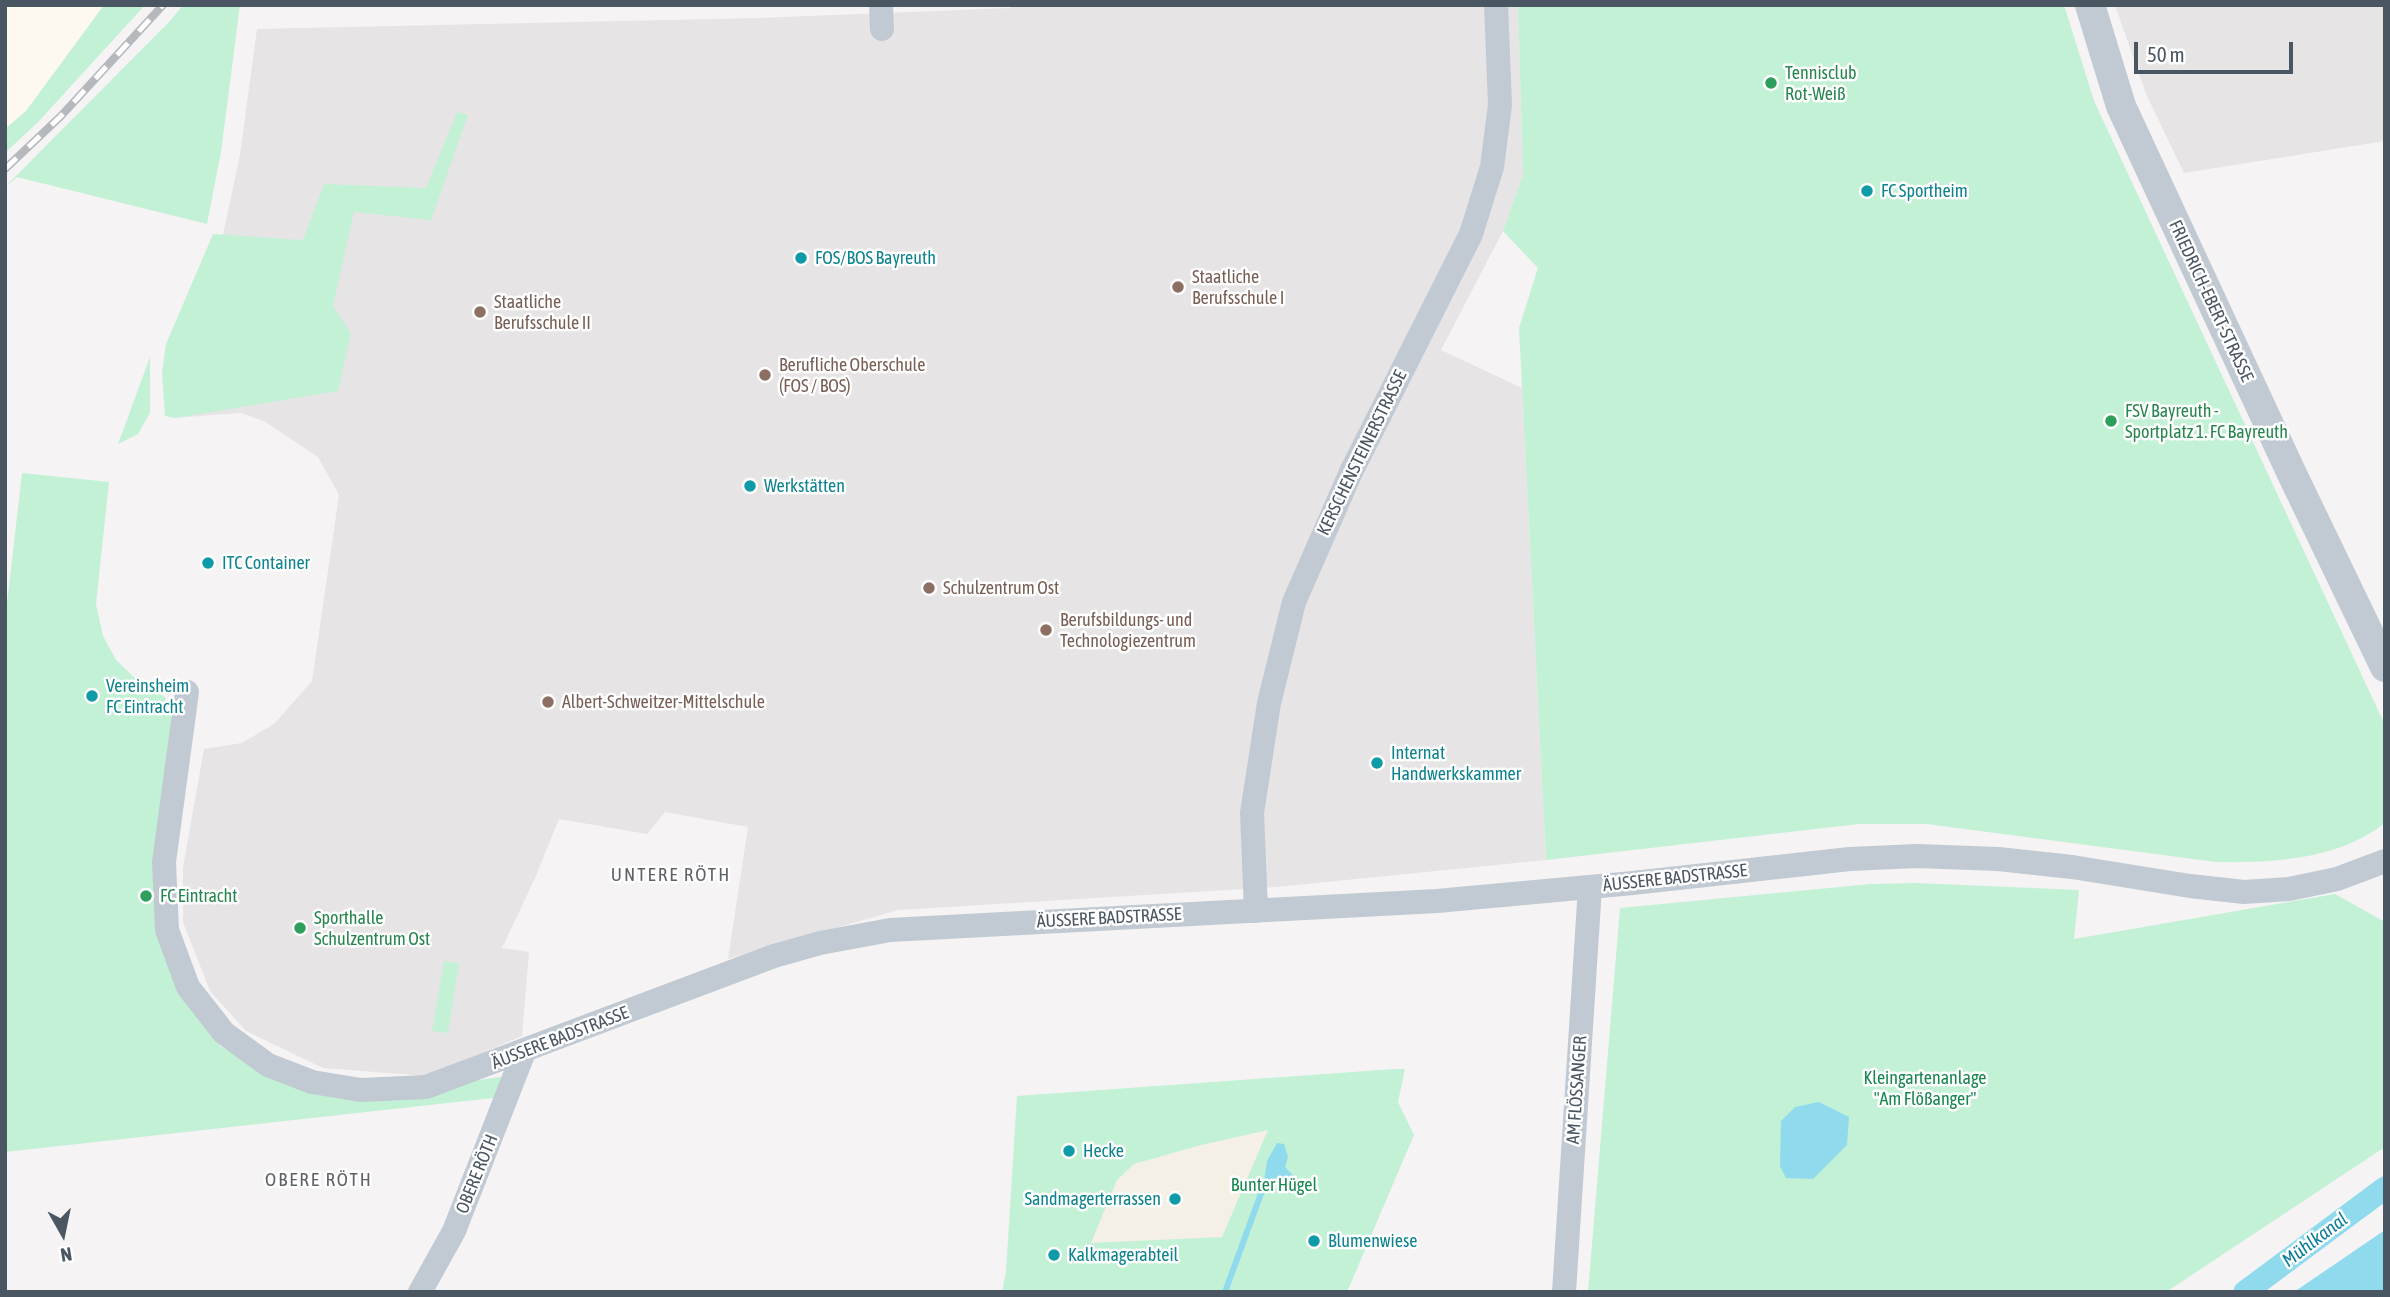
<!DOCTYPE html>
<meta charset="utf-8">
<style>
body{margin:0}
#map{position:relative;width:2390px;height:1297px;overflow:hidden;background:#f5f3f3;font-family:"Asap Condensed",sans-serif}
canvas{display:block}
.frame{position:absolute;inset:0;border:7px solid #4a5661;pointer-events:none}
.north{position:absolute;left:28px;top:1199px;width:70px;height:70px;-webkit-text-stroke:5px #fff;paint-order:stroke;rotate:171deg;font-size:19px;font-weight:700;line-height:28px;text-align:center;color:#4a5661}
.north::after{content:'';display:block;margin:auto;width:24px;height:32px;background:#4a5661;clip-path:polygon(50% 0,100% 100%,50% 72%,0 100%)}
.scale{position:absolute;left:2134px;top:42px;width:159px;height:32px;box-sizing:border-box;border:4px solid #4a5661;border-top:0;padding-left:9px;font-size:21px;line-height:24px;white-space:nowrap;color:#4a5661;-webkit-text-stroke:5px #fff;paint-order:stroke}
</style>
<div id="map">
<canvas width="2390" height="1297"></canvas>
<div class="frame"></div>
<div class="north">N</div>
<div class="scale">50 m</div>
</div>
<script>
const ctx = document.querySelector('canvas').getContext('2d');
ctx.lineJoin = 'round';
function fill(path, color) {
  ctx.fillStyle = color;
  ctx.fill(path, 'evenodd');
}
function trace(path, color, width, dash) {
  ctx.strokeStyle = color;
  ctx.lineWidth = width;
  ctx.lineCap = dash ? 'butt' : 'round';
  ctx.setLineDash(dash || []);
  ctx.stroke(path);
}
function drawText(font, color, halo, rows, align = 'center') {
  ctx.font = font + ' "Asap Condensed",sans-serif';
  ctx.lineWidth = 5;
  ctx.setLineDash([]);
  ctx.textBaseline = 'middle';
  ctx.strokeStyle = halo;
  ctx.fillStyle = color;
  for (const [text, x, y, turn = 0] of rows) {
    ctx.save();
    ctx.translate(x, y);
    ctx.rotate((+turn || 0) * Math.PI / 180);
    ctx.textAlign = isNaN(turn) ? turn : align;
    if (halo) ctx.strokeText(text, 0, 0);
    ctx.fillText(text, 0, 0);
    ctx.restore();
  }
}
fill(new Path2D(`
 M5 5H104L26 111 5 129Z`), '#fdf9ef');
fill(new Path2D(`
 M1011 5H1518L1523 175 1503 231 1441 350 1522 388 1546 860 1276 887 898 910 728 959 748 827 665 812 647 834 559 819 535 878 502 948 529 952 522 1036 427 1076 323 1068 246 1031 210 991 183 922V867L204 749 242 743 274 724 312 681 339 495 318 457 264 421 241 413 172 418 169 397 218 258 240 155 257 29 759 18 1010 8Z
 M2115 5H2385V141L2184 173 2146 94Z`), '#e6e4e5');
fill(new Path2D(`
 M104 5H145L40 120 5 153V129L26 111Z
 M183 5H240L221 152 207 224 17 177 5 187 170 21Z
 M1518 5H2064L2094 101 2385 725V823C2338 860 2272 863 2216 862L1927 824H1859L1546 860 1519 328 1538 268 1503 231 1523 175Z
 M457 112 468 115 431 220 354 212 333 306 351 333 338 391 175 418 165 416 162 373 166 344 213 234 303 240 324 184 426 188Z
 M150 357V413L138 434 118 444Z
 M22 473 109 482 96 604 103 636 116 660 138 681 165 697 178 734 164 862 187 1002 220 1046 280 1082 358 1098 506 1076 502 1097 5 1152V621Z
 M1915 883 2079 890 2074 939 2335 894 2385 922V1147L2166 1292H1588L1620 908 1871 884Z
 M444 961 459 963 448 1033 432 1031Z
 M1395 1069H1405L1398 1102 1414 1135 1347 1292H1002L1006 1272 1017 1096Z`), '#c3f1d5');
fill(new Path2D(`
 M1268 1130 1222 1237 1091 1243 1117 1180 1134 1164 1201 1145Z`), '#f5f0e5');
fill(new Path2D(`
 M1819 1102 1849 1117 1847 1145 1813 1179 1786 1178 1780 1166 1781 1121 1795 1107Z
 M1277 1143 1284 1144 1288 1157 1285 1167 1294 1176 1288 1180 1263 1188 1267 1161Z
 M2385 1230V1292H2294Z`), '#90daee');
trace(new Path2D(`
 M1225 1292 1263 1188`), '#90daee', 6);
trace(new Path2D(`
 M2245 1292 2385 1188`), '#90daee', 23);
trace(new Path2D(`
 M881 5 882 29
 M187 692 164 862 167 930 188 987 224 1033 268 1065 312 1082 361 1090 426 1087 774 956 820 943 890 930 1437 901 1633 883 1850 859 1917 856 1998 859 2072 867 2190 886 2244 892 2289 889 2337 879 2385 861
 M1256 911 1252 813 1269 703 1294 602 1351 472 1471 234 1492 167 1500 105 1496 5
 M420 1292 454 1231 524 1052
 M1564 1292 1590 887`), '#c1cad2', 24);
trace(new Path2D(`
 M2090 5 2121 106 2292 474 2385 667`), '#c1cad2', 30);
const rail = new Path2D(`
 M5 169 61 116 163 5`);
trace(rail, '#b5b8bd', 8);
trace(rail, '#fff', 5, [16]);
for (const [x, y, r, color] of [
 [1771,83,7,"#2e9e5b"],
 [1867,191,7,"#0f9aa8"],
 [801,258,7,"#0f9aa8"],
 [1178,287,7,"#8d6e63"],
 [480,312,7,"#8d6e63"],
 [765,375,7,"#8d6e63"],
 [2111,421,7,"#2e9e5b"],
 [750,486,7,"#0f9aa8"],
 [208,563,7,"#0f9aa8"],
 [929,588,7,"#8d6e63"],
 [1046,630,7,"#8d6e63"],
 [92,696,7,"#0f9aa8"],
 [548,702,7,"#8d6e63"],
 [1377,763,7,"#0f9aa8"],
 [146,896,7,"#2e9e5b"],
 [300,928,7,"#2e9e5b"],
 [1069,1151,7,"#0f9aa8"],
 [1175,1199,7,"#0f9aa8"],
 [1314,1241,7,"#0f9aa8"],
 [1054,1255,7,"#0f9aa8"]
]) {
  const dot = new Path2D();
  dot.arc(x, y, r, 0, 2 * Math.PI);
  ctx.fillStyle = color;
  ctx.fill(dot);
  trace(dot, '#fff', 2.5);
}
drawText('18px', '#27864d', '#fff', [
 ["Tennisclub",1785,73],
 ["Rot-Weiß",1785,94],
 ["FSV Bayreuth -",2125,411],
 ["Sportplatz 1. FC Bayreuth",2125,432],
 ["FC Eintracht",160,896],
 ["Sporthalle",314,918],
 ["Schulzentrum Ost",314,939]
], 'left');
drawText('18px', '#0d838f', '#fff', [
 ["FC Sportheim",1881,191],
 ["FOS/BOS Bayreuth",815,258],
 ["Werkstätten",764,486],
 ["ITC Container",222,563],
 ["Vereinsheim",106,686],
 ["FC Eintracht",106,707],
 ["Internat",1391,753],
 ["Handwerkskammer",1391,774],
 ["Hecke",1083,1151],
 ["Sandmagerterrassen",1161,1199,"right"],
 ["Blumenwiese",1328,1241],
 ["Kalkmagerabteil",1068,1255]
], 'left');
drawText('18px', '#785e54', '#fff', [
 ["Staatliche",1192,277],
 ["Berufsschule I",1192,298],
 ["Staatliche",494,302],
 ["Berufsschule II",494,323],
 ["Berufliche Oberschule",779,365],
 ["(FOS / BOS)",779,386],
 ["Schulzentrum Ost",943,588],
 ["Berufsbildungs- und",1060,620],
 ["Technologiezentrum",1060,641],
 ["Albert-Schweitzer-Mittelschule",562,702]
], 'left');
drawText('18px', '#4a5661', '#fff', [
 ["FRIEDRICH-EBERT-STRASSE",2211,301,65],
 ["KERSCHENSTEINERSTRASSE",1362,453,-64],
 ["ÄUSSERE BADSTRASSE",1675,878,-6],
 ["ÄUSSERE BADSTRASSE",1109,918,-3],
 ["ÄUSSERE BADSTRASSE",560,1038,-21],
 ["AM FLÖSSANGER",1577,1090,-86],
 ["OBERE RÖTH",477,1174,-68]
]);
drawText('18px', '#17864f', '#fff', [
 ["Kleingartenanlage",1925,1078],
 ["\"Am Flößanger\"",1925,1099],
 ["Bunter Hügel",1274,1185]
]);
ctx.letterSpacing = '2px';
drawText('19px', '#5f6368', '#fff', [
 ["UNTERE RÖTH",671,875],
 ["OBERE RÖTH",319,1180]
]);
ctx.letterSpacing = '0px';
drawText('italic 19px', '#0c7c9b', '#fff', [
 ["Mühlkanal",2315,1240,-37]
]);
</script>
